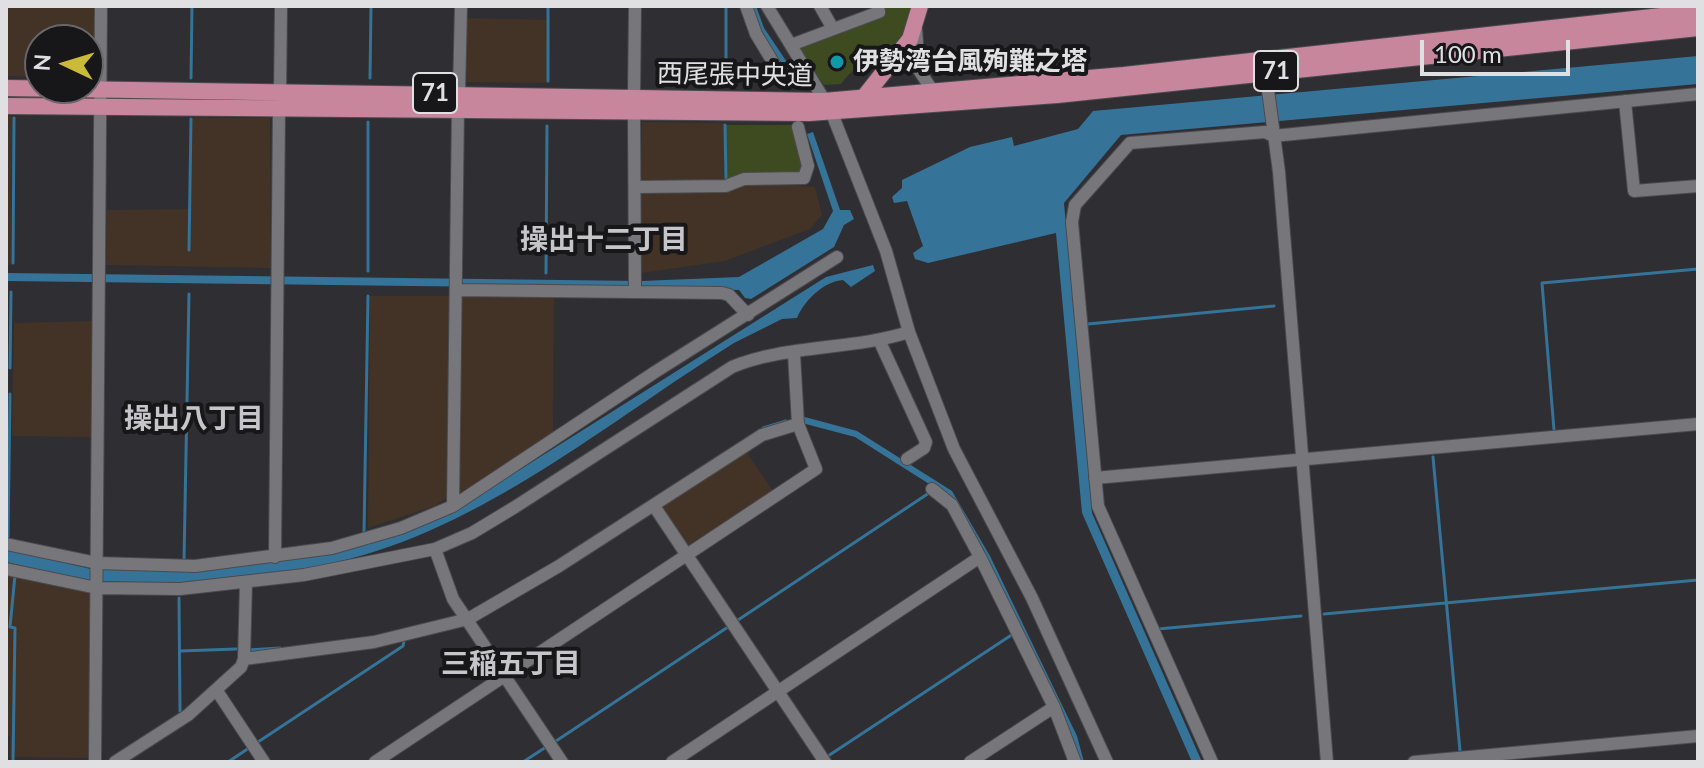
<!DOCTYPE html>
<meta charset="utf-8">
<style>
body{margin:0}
#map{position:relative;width:1704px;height:768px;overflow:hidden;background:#2f2e32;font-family:Lato,sans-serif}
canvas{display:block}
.frame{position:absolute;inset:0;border:8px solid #e0e0e2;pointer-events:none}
.north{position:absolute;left:24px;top:24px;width:80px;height:80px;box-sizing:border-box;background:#171618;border:2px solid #676769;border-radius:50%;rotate:274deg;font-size:22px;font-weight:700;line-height:32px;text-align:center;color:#e0e0e2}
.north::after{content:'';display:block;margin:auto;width:28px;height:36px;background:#caba3a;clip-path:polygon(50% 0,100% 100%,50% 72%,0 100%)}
.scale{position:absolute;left:1420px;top:40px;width:150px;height:36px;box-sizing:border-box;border:4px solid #e0e0e2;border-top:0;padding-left:10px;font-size:24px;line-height:28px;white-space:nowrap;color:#e0e0e2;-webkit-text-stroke:6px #171618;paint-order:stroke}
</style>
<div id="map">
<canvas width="1704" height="768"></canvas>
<div class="frame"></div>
<div class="north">N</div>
<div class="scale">100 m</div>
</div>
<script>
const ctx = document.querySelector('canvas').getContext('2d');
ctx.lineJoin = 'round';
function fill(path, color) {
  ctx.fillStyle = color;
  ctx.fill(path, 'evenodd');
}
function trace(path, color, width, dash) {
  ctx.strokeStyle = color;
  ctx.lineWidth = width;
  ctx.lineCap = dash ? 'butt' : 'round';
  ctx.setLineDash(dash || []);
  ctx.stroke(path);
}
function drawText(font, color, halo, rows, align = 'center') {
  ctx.font = font + ' Lato,"Noto Sans JP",sans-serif';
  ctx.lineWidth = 8;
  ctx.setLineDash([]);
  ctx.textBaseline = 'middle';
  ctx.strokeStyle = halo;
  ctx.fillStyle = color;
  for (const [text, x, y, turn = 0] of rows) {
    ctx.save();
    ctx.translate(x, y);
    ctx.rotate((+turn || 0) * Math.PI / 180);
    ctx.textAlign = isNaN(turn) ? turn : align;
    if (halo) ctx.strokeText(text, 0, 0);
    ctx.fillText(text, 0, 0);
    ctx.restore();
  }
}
fill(new Path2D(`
 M6 6H96L95 68 88 75V40H40V77L6 76Z
 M465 18 550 20 549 83 467 82Z
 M6 115 12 116 11 265H6Z
 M192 118H270L271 268 106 265 107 210 191 209Z
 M642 122 724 123V182L641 183Z
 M757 182 815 187 822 215 810 229 725 261 641 273V190Z
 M462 294H554L553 432 459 495Z
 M370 296H451L449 496 435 506 368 528Z
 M92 321 91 437 12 436 14 323Z
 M745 450 773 491 689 547 685 546 659 508Z
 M6 572 90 593 91 758 10 757V736H6Z`), '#423326');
fill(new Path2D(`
 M884 6H912C899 69 874 41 841 84L824 85 799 49Z
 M725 125H792L804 165 801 172 726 182Z`), '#3e4b21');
fill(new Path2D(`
 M750 6H756L764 28 795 74 790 78 758 30Z
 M1698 56V84L1121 135 1064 203 1092 513 1202 762H1192L1082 513 1056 233 928 263 915 259 913 253 923 246 907 201 894 203 892 197 902 188V180L970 147 1012 137 1014 146 1078 129 1093 111Z
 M813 132 840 210H850L854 219 844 225 834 247 751 299 745 298 739 290 6 281V273L641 281 739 277 823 229 833 211 807 134Z
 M873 265 875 271 851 287 843 280C824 281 804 301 797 318L782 319 734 343C609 421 482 529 337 562L338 565 177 583 89 581 6 562V549L91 569 331 553 459 508 826 277Z
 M801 416 857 431 952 491 990 556 1077 736 1084 762H1078L945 494 855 437 802 423Z`), '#357398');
trace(new Path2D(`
 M726 6V79
 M191 78 192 6
 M370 78 371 6
 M548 81V6
 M368 122V271
 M725 125 726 181
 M189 250 191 119
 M13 263 14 118
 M546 273 547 126
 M1088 324 1274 306
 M10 368 11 292
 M763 428 786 421
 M1554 430 1542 283 1698 269
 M1433 457 1460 751
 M364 532 368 296
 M8 538 10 394
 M184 560 189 294
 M179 598 180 711
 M1324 614 1698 580
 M738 620 929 493
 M1158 629 1301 616
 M248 650 280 648
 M180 651 236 649
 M556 741 728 627
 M258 742 403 646 404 641
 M828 756 1013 634
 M13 762 15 628 10 627 15 575
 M228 762 249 748
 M523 762 546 747`), '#357398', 3);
const minor = new Path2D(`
 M746 6 756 34 785 82
 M767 6 831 111 886 251 909 332 954 449 1032 598 1107 762
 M820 6 832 27
 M916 29 919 70 932 90
 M791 45 879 12 878 6
 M1265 68 1279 172 1327 762
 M459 93 461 6
 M280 94 281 6
 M634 96 635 6
 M1625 101 1634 191 1698 186
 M634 111 635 292
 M636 187 726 186 744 179 804 178 808 166 798 127
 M457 290 722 293 729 295 748 315
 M880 342 926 442 924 448 907 459
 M1095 478 1698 424
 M932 489 952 505 980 557 1054 707 1075 762
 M453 506 458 107
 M654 506 825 762
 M6 544 97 563 195 566 332 548 401 528 453 506 655 372 837 257
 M435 549 453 599 562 762
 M275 557 279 110
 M6 569 97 588 180 589 304 575 435 549 472 533 515 507 732 367C783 345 853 350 909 332
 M244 659 246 583
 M217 691 264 762
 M95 762 101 6
 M115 762 188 715 241 667 244 659 374 642 468 619 559 566 762 435 798 424
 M375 762 816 469 798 424 794 354
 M672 762 980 557
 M970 762 1054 707
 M1212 762 1098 506 1072 222 1075 205 1130 143 1265 132 1273 136 1698 94
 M1414 762 1698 736`);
const major = new Path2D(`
 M6 88 824 101 1124 75 1698 12
 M860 102 910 39 920 6
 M6 106 809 113 1057 95 1698 28`);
trace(minor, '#4b4b4e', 14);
trace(major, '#4b4b4e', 18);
trace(minor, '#77767b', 12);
trace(major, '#c7869b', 16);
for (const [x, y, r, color] of [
 [837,62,8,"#0f9aa8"]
]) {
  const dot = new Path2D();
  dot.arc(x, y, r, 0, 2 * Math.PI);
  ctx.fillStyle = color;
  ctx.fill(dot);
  trace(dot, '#171618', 3);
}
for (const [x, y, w] of [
 [1276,71,44],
 [435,93,44]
]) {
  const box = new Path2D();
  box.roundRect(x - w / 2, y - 20, w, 40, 6);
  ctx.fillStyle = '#171618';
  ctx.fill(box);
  trace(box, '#e0e0e2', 2);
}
drawText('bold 24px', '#e0e0e2', null, [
 ["71",1276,71],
 ["71",435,93]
]);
drawText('bold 26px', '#e0e0e2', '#171618', [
 ["伊勢湾台風殉難之塔",853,62]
], 'left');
drawText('26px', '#e0e0e2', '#171618', [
 ["西尾張中央道",735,75,1]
]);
drawText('bold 28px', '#c6c5ca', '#171618', [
 ["操出十二丁目",604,240],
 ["操出八丁目",194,419],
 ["三稲五丁目",511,664]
]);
</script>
